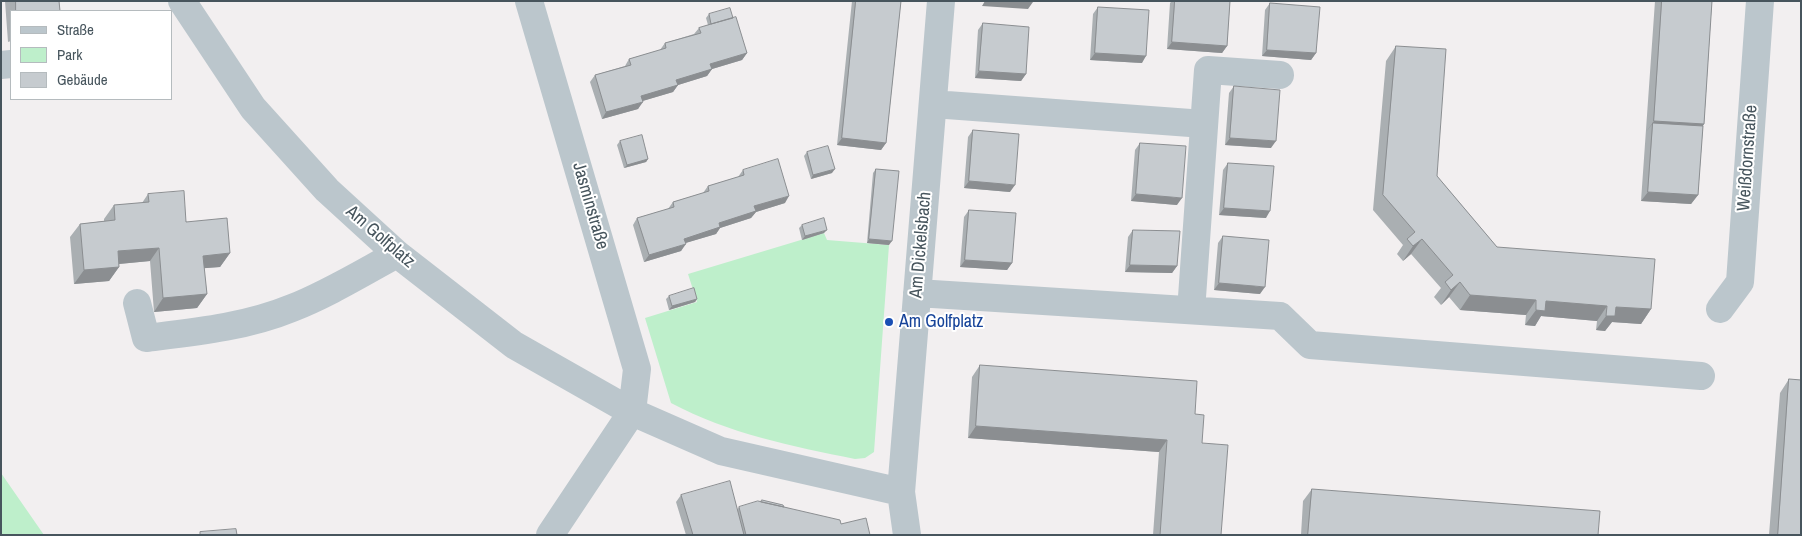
<!DOCTYPE html>
<meta charset="utf-8">
<style>
body{margin:0}
#map{position:relative;width:1802px;height:536px;overflow:hidden;background:#f2eff0;font-family:"Archivo Narrow",sans-serif}
canvas{display:block}
.frame{position:absolute;inset:0;border:2px solid #47555d;pointer-events:none}
.legend{position:absolute;left:10px;top:10px;width:162px;height:90px;box-sizing:border-box;background:#fff;border:1px solid #b5bbbe;margin:0;padding:6px 9px;list-style:none;font-size:15px;color:#47555d}
.legend li{display:flex;align-items:center;gap:10px;height:25px}
.legend b{width:25px;border:1px solid #b5bbbe}
</style>
<div id="map">
<canvas width="1802" height="536"></canvas>
<div class="frame"></div>
<ul class="legend">
<li><b style="height:6px;background:#bbc6cc"></b>Straße</li>
<li><b style="height:14px;background:#beefcb"></b>Park</li>
<li><b style="height:14px;background:#c6cbcf"></b>Gebäude</li>
</ul>
</div>
<script>
const ctx = document.querySelector('canvas').getContext('2d');
ctx.lineJoin = 'round';
function fill(path, color) {
  ctx.fillStyle = color;
  ctx.fill(path, 'evenodd');
}
function trace(path, color, width, dash) {
  ctx.strokeStyle = color;
  ctx.lineWidth = width;
  ctx.lineCap = dash ? 'butt' : 'round';
  ctx.setLineDash(dash || []);
  ctx.stroke(path);
}
function drawText(font, color, halo, rows, align = 'center') {
  ctx.font = font + ' "Archivo Narrow",sans-serif';
  ctx.lineWidth = 4;
  ctx.setLineDash([]);
  ctx.textBaseline = 'middle';
  ctx.strokeStyle = halo;
  ctx.fillStyle = color;
  for (const [text, x, y, turn = 0] of rows) {
    ctx.save();
    ctx.translate(x, y);
    ctx.rotate((+turn || 0) * Math.PI / 180);
    ctx.textAlign = isNaN(turn) ? turn : align;
    if (halo) ctx.strokeText(text, 0, 0);
    ctx.fillText(text, 0, 0);
    ctx.restore();
  }
}
fill(new Path2D(`
 M824 233 827 240 889 245 874 452 865 458 855 459C792 446 729 434 671 403L645 318 697 302 688 274Z
 M1 473 44 535H1Z`), '#beefcb');
trace(new Path2D(`
 M182 1 253 108 327 190 397 254 514 345 632 412 721 451 901 492
 M529 1 637 369 632 412 550 535
 M1 65 11 64
 M933 104 1204 124
 M917 293 1280 316 1310 345 1701 376
 M1192 297 1208 70 1280 75
 M137 303 146 338C195 332 246 327 292 308 328 294 362 273 397 254
 M1720 309 1740 282 1760 1
 M907 535 901 492 941 1`), '#bbc6cc', 28);
fill(new Path2D(`
 M5 1H59L60 11H11V41L8 42Z
 M852 1H901L886 143 881 150 837 145Z
 M1172 1H1230L1227 46 1222 53 1167 49 1170 3Z
 M1655 1H1712L1704 124 1703 126 1698 195 1691 204 1641 201Z
 M1270 3 1316 53 1311 60 1262 56 1265 10Z
 M1098 7 1142 63 1090 60 1093 14Z
 M709 14 733 18 747 53 742 60 712 69 707 76 678 85 673 92 642 101 638 109 602 119 590 82 595 75 625 66 629 59 660 50 665 43 694 34 699 28 708 25 706 18Z
 M983 23 1026 74 1021 81 975 78 978 30Z
 M1396 46 1437 176 1497 247 1651 309 1641 324 1612 322 1605 331 1596 330 1597 321 1541 316 1535 326 1525 325 1526 315 1460 310 1449 297 1441 305 1434 297 1441 288 1411 254 1403 261 1397 254 1403 245 1373 210 1386 61Z
 M1234 86 1271 148 1225 145 1229 93Z
 M973 130 1010 192 964 188 968 137Z
 M620 141 648 159 646 162 624 168 617 145Z
 M1140 143 1177 205 1131 201 1135 150Z
 M807 152 832 173 811 179 804 156Z
 M1228 163 1266 218 1219 215 1223 170Z
 M876 169 889 245 867 243 873 173Z
 M743 170 785 203 756 212 751 218 720 228 716 234 685 243 681 251 644 262 633 225 637 218 668 209 673 202 703 193 708 186 738 177Z
 M148 194 230 253 220 267 204 268 207 294 197 308 154 312 150 261 119 264V267L109 281 74 284 70 237 80 224 104 221V219L114 205 142 203Z
 M969 210 1012 263 1007 270 960 267 964 217Z
 M802 225 824 233 802 240 799 228Z
 M1133 230 1177 266 1172 273 1125 272 1128 237Z
 M1223 236 1260 294 1214 290 1218 243Z
 M669 296 697 299 695 302 669 310 666 299Z
 M980 365 1195 414 1202 443 1221 535H1153L1159 452 968 438 972 377Z
 M1789 379 1801 535H1769L1780 393Z
 M1312 489 1598 535H1301L1303 501Z
 M681 495 737 510 739 507H784L841 524 870 535H686L676 502Z`), '#aaafb2');
fill(new Path2D(`
 M985 1H1022L1033 2 1028 9 982 6Z
 M1172 42 1227 46 1222 53 1167 49Z
 M1267 50 1316 53 1311 60 1262 56Z
 M747 53 742 60 712 69 707 76 678 85 673 92 636 103 641 96 710 64Z
 M1095 53 1146 56 1142 63 1090 60Z
 M979 71 1026 74 1021 81 975 78Z
 M643 102 638 109 602 119 606 112Z
 M1654 121 1704 124 1696 136 1653 123 1646 132Z
 M842 138 886 143 881 150 837 145Z
 M1230 138 1276 141 1271 148 1225 145Z
 M648 159 646 162 624 168 627 165Z
 M835 169 832 173 811 179 813 175Z
 M969 181 1015 185 1010 192 964 188Z
 M1648 192 1698 195 1691 204 1641 201Z
 M1136 194 1182 198 1177 205 1131 201Z
 M789 196 785 203 756 212 751 218 720 228 716 234 679 245 684 239 754 206Z
 M1224 208 1270 211 1266 218 1219 215Z
 M827 230 824 233 802 240 805 236Z
 M869 239 892 241 889 245 867 243Z
 M1422 239 1411 254 1403 261 1413 246Z
 M686 244 681 251 644 262 649 255Z
 M159 248 150 261 108 265 118 251Z
 M230 253 220 267 194 269 203 256Z
 M965 260 1012 263 1007 270 960 267Z
 M1130 265 1177 266 1172 273 1125 272Z
 M119 267 109 281 74 284 84 270Z
 M1460 282 1449 297 1441 305 1451 290Z
 M1219 283 1265 287 1260 294 1214 290Z
 M207 294 197 308 154 312 163 298Z
 M1470 295 1536 300 1526 315 1460 310Z
 M697 299 695 302 669 310 672 306Z
 M1546 301 1607 306 1597 321 1541 316 1535 326 1525 325 1536 310Z
 M1616 307 1651 309 1641 324 1612 322 1605 331 1596 330 1606 316Z
 M976 426 1167 440 1159 452 968 438Z`), '#8b8e91');
const building = new Path2D(`
 M16 1H59L60 11H16Z
 M856 1H901L886 143 842 138Z
 M1175 1H1230L1227 46 1172 42Z
 M1662 1H1712L1704 124 1654 121Z
 M1270 3 1320 7 1316 53 1267 50Z
 M1098 7 1149 10 1146 56 1095 53Z
 M730 8 733 18 711 24 709 14Z
 M736 17 747 53 710 64 712 69 676 80 678 85 641 96 643 102 606 112 595 75 631 65 629 59 666 48 665 43 701 33 699 28Z
 M983 23 1029 27 1026 74 979 71Z
 M1396 46 1446 49 1437 176 1497 247 1655 259 1651 309 1616 307 1615 316H1606L1607 306 1546 301 1545 311 1536 310V300L1470 295 1460 282 1451 290 1445 282 1453 275 1422 239 1413 246 1407 239 1415 232 1383 195Z
 M1234 86 1280 90 1276 141 1230 138Z
 M1653 123 1703 126 1698 195 1648 192Z
 M973 130 1019 134 1015 185 969 181Z
 M642 135 648 159 627 165 620 141Z
 M1140 143 1186 146 1182 198 1136 194Z
 M828 146 835 169 813 175 807 152Z
 M778 159 789 196 754 206 756 211 719 223 720 227 684 239 686 244 649 255 637 218 674 207 673 202 709 191 708 186 744 175 743 170Z
 M1228 163 1274 166 1270 211 1224 208Z
 M876 169 899 171 892 241 869 239Z
 M184 191 186 222 227 218 230 253 203 256 207 294 163 298 159 248 118 251 119 267 84 270 80 224 115 220 114 205 149 202 148 194Z
 M969 210 1016 213 1012 263 965 260Z
 M824 218 827 230 805 236 802 225Z
 M1133 230 1180 231 1177 266 1130 265Z
 M1223 236 1269 240 1265 287 1219 283Z
 M694 288 697 299 672 306 669 296Z
 M980 365 1197 381 1195 414 1204 415 1202 443 1228 445 1221 535H1160L1167 440 976 426Z
 M1789 379 1801 380V535H1778Z
 M730 481 744 535H693L681 495Z
 M1312 489 1600 511 1598 535H1308Z
 M762 500 783 505 784 507 761 502Z
 M758 501 840 520 841 524 866 518 870 535H746L739 507Z
 M236 529 237 535H200V532Z`);
fill(building, '#c6cbcf');
trace(building, '#8b8e91', 1);
for (const [x, y, r, color] of [
 [889,322,5,"#1a4fb4"]
]) {
  const dot = new Path2D();
  dot.arc(x, y, r, 0, 2 * Math.PI);
  ctx.fillStyle = color;
  ctx.fill(dot);
  trace(dot, '#fff', 2);
}
drawText('18px', '#47555d', '#fff', [
 ["Weißdornstraße",1748,158,-86],
 ["Jasminstraße",590,206,74],
 ["Am Golfplatz",380,237,41],
 ["Am Dickelsbach",921,245,-85]
]);
drawText('18px', '#164399', '#fff', [
 ["Am Golfplatz",899,322]
], 'left');
</script>
